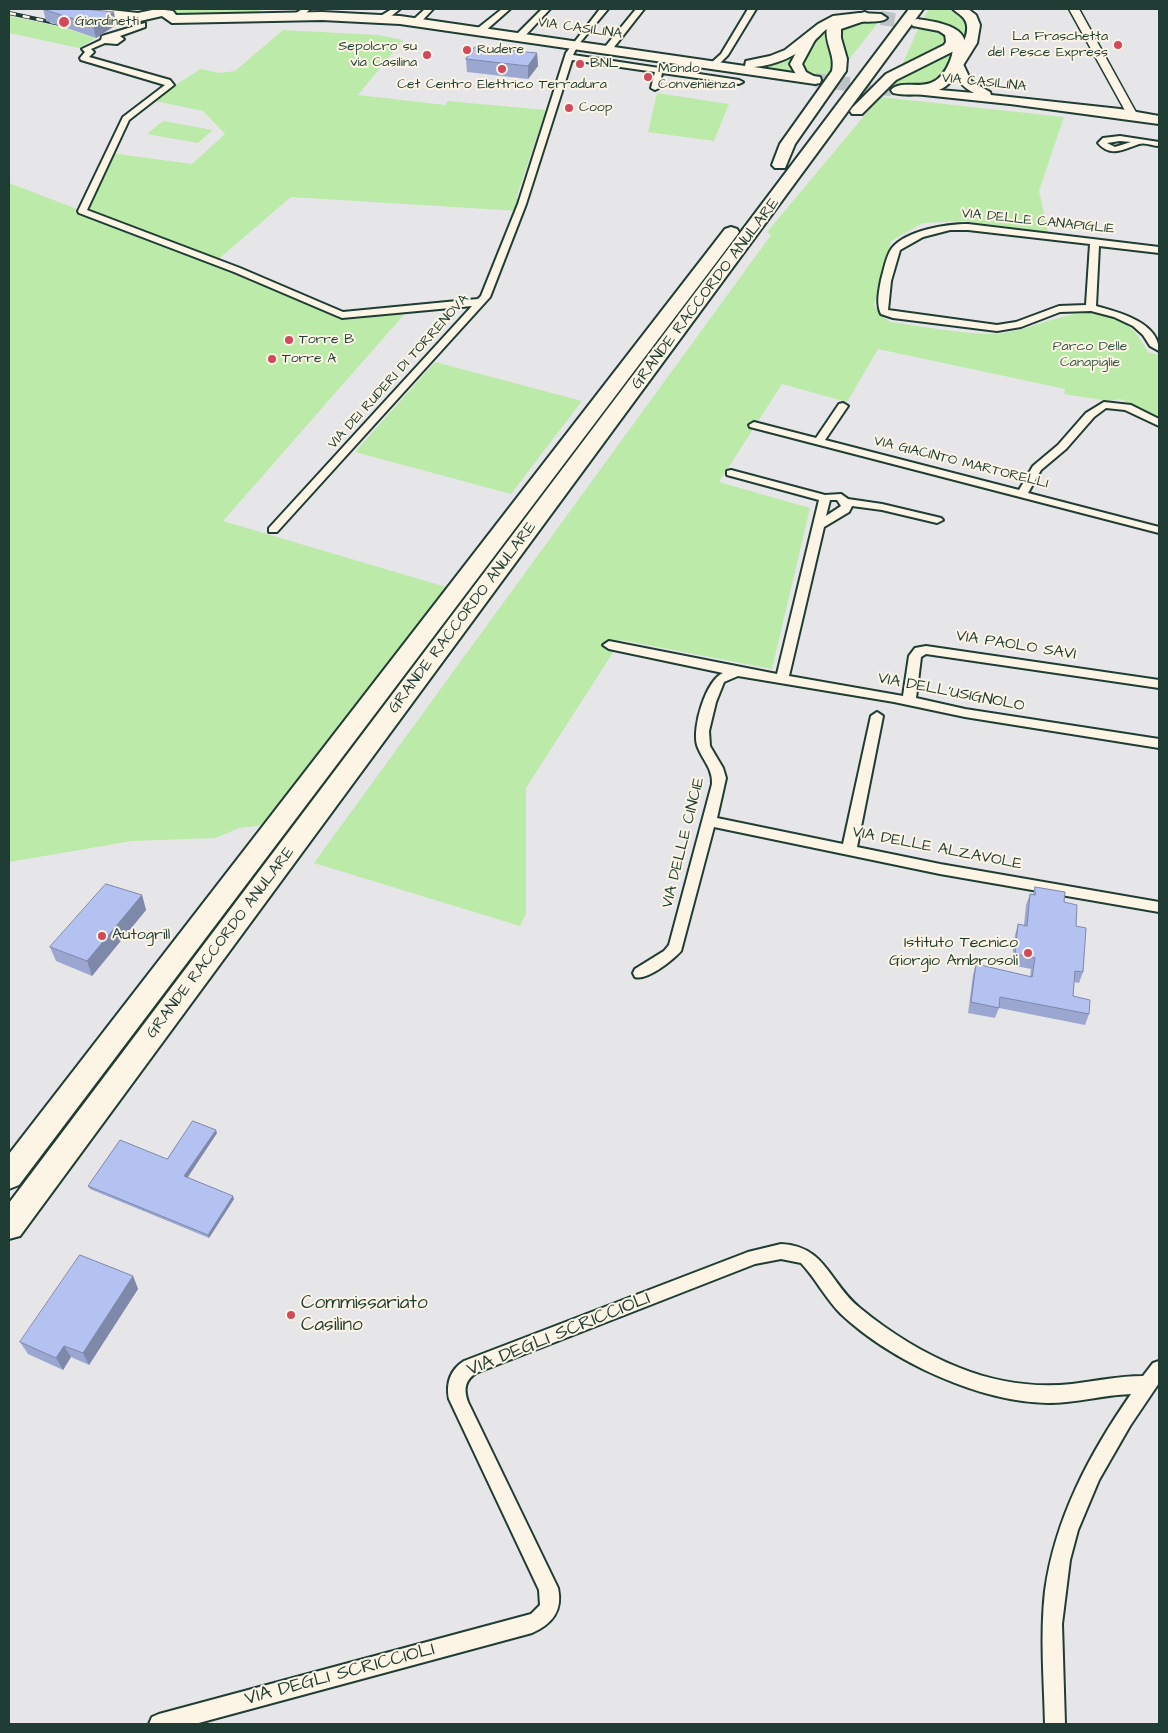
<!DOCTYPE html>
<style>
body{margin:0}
#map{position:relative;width:1168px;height:1733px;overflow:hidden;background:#e6e6e9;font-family:"Architects Daughter",sans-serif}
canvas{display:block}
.frame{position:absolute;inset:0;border:10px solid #1f3d34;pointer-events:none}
</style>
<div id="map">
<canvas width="1168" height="1733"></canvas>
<div class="frame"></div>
</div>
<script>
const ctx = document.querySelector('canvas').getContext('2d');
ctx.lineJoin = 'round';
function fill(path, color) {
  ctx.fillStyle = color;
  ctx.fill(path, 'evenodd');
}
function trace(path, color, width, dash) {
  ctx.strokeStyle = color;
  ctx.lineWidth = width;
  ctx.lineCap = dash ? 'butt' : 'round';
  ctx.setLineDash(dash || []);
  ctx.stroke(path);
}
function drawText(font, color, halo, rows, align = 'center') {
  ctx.font = font + ' "Architects Daughter",sans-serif';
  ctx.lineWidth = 4;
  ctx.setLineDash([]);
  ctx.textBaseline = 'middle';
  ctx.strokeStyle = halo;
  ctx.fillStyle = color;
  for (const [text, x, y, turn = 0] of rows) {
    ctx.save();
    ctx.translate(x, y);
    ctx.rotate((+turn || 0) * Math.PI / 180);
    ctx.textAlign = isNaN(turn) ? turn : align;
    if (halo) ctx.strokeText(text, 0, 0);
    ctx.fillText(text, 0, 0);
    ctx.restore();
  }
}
fill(new Path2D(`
 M170 9H261L257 14 175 15Z
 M929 9C951 9 979 10 964 40L922 21Z
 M9 16 61 27 96 38 79 48 14 34 9 33Z
 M880 20 847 62 836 28 845 22Z
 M828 26 840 60 832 79 803 73 800 56Z
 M919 27 943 34 949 44 901 67Z
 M283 30 378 35 403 40 358 95 445 105 448 101 546 110 516 198 523 199 519 211 291 197 215 262 345 315 408 310 223 521 480 597 313 819 239 828 216 838 132 841 9 862V183L82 211 110 153 192 164 225 134 203 111 151 100 201 69 220 73 235 71Z
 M957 46 944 80 924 87 887 86 889 82Z
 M797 52 790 62 792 69 799 76 740 67 760 65Z
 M657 93 729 104 714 141 648 132Z
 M880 97 1064 117 1039 191 1048 232 963 221 923 223 891 241 874 305 884 317 890 322C922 326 956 333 988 334 1039 335 1085 289 1133 330 1139 336 1143 345 1148 352L1159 355V418L1120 399 1109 401 1064 394 1065 389 878 349 847 402 782 384 719 482 810 508 772 669 621 640 526 788V914L520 926 314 863 771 235 767 232Z
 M163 121 213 130 198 143 147 134Z
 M435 362 582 401 511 494 355 452Z`), '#bbeaa9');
trace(new Path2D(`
 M881 18 917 23
 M815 80 898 90`), '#bec4c5', 14, [14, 7]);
const minor = new Path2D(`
 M302 9H310L301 18H295V14Z
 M392 9H400L385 21H379V17Z
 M425 9H433L419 24H413V20Z
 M502 9H510L484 32H478V28Z
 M542 9H550L523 38H517V34Z
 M600 9H608L578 45 573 55 739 80 743 82 739 84 662 73 659 88 655 90 651 88 655 72 572 60 526 204 490 297 277 532H269V528L472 306 342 318 234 272 79 213 78 211 123 117 165 85 81 60 80 58 85 52 82 49 101 40 102 36 145 23V27L120 36 124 39 117 44 105 43 91 49 94 52 89 57 170 80 174 85 129 120 87 210 240 268 343 312 478 299 481 296 518 204 566 53Z
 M636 9H644L611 51H605V47Z
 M748 9H756L728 55 717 66H711L710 64 721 54Z
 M1120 136 1159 142V146C1153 146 1145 142 1139 144 1124 149 1111 158 1098 143L1103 138ZM1120 141 1131 142 1115 147 1107 143Z
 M968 224 1159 247V253L1099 246 1096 306C1118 312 1159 322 1159 351L1150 346 1143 335 1133 326 1114 317 1091 311 1060 312 1021 327 997 331 893 318 881 314C876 304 879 291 881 280 884 270 886 256 892 248 907 230 947 224 968 224ZM950 230H968L1090 244 1086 305 1059 306 1016 322 997 325 888 310 891 281 900 250 923 237Z
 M1104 402 1131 405 1159 419V426L1125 410 1106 408 1094 417 1066 449 1041 470 1028 493 1159 527V533L750 427 749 425 754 422 816 438 839 404 843 403 848 406 825 440 1019 490 1033 466 1058 445 1086 413Z
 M731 470 825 495 841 494 848 499 882 504 941 518 943 520 937 523 882 510 852 506 849 512 824 527 789 676 903 696 909 656 915 648 926 646 1159 680V688L926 654 921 657 916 698 965 709 1159 739V748L965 717 894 702 738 676 724 682 716 702 709 731 710 746 723 768 726 778 717 818 843 844 871 716 877 712 883 716 857 847 940 864 1159 902V912L940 874 714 827 681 951C673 960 647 981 635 977L633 973 635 969 664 951 669 945 712 784C713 768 702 760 697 745 692 727 706 680 723 673L609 649 603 645 609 641 777 674 819 500 727 475V471ZM830 500H837L841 506 826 516Z
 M781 1244C826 1246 829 1283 860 1308 889 1332 924 1354 960 1368 995 1382 1034 1388 1072 1384 1096 1381 1119 1376 1143 1376L1153 1363 1159 1361V1383L1130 1426 1099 1480 1078 1530 1070 1560 1062 1624 1065 1724H1045C1044 1680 1040 1635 1045 1591 1055 1518 1090 1453 1131 1394 1103 1395 1076 1403 1048 1403 979 1402 891 1361 841 1314 826 1299 816 1279 801 1263L781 1259 755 1264 476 1373C464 1381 464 1390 468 1402L558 1588C563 1611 552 1624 532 1633L195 1724H149L152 1717 159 1714 531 1614 540 1605 539 1590 449 1399C446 1384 450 1370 464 1361L748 1252Z`);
const tertiary = new Path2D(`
 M1069 9H1079L1138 116 1137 118 1133 119 1128 116Z`);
const secondary = new Path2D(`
 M810 35 816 38 802 64 806 72 821 80 815 83 797 76 790 64 804 38Z
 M957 61 963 64 971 81 990 92 991 95 1120 109 1159 116V124L1010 104 905 93 899 90 905 87 974 93C962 87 955 78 951 64Z`);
const primary = new Path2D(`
 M67 9H101L138 13 157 9 173 11 176 15 322 12 400 16 745 66 746 61 770 56 785 50 818 24 833 16 859 13 881 14 887 18C881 25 850 19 838 23 827 26 822 34 814 41 796 56 777 65 754 67L820 77 821 80 820 83 815 84 400 24 322 20 172 23 162 16 140 21 73 13Z
 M917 19C930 21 947 23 958 31 976 45 959 79 943 88 931 95 907 96 893 93L891 90C905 75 934 101 950 61 953 54 954 46 951 39L939 31 913 26 911 23 913 20Z`);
const motorway = new Path2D(`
 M909 9H923L20 1236 9 1239V1203Z
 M953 9H968L976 15 980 25 977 43 962 67 957 68 950 64C957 54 973 33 965 20 962 15 957 13 953 9Z
 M865 12 872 16 870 19 841 29V38L847 59 846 71 795 144 785 168H775L772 165 780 144 832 71C836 55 824 43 827 27L837 19Z
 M952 29 959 33 960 42 954 51 896 80 862 114H852L850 111 852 108 886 74 944 45 946 42 945 33Z
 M731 227 737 229 739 232 737 235 19 1185 9 1189V1154L725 229Z`);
trace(minor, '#1f3d34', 4);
trace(tertiary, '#1f3d34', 3);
trace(secondary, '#1f3d34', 4);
trace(primary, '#1f3d34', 4);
trace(motorway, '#1f3d34', 4);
fill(minor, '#fcf5e5');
fill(tertiary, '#fcf5e5');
fill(secondary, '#fcf5e5');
fill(primary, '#fcf5e5');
fill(motorway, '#fcf5e5');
const rail = new Path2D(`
 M9 13 60 24`);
trace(rail, '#1f3d34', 4);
trace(rail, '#fcf5e5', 2.5, [7]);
fill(new Path2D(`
 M43 9 116 25 96 38 46 21Z
 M537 53 538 66 528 79 467 72 466 59Z
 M1035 887 1064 902 1076 926 1083 972 1079 983 1074 982 1073 996 1089 1014 1085 1025 999 1008 995 1018 968 1013 973 975 976 964 1030 977 1031 969 1011 965 1015 935 1018 924 1024 925 1026 905 1030 894 1033 895Z
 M142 895 146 910 92 976 56 961 50 947Z
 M217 1133 187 1177 234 1199 209 1238 90 1189 88 1186 167 1159Z
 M133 1276 138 1289 89 1365 71 1357 63 1370 28 1354 20 1342Z`), '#9ba7d0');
fill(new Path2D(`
 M114 12 116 25 96 38 93 25Z
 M537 53 538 66 528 79V66Z
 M142 895 146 910 92 976 87 961Z
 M216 1130 217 1133 186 1180 184 1176Z
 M233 1196 234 1199 209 1238 208 1235Z
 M133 1276 138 1289 89 1365 83 1353Z
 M64 1346 71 1357 63 1370 56 1358Z`), '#7e88a9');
const building = new Path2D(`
 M43 9H84L114 12 93 25Z
 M475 47 537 53 528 66 466 59Z
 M106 884 142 895 87 961 50 947Z
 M1035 887 1065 892 1064 902 1077 905 1076 926 1086 928 1083 972 1075 971 1073 996 1090 1000 1089 1014 1000 997 999 1008 971 1002 976 964 1032 977 1035 958 1015 954 1018 924 1027 926 1030 894 1035 895Z
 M193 1121 216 1130 184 1176 233 1196 208 1235 88 1186 120 1140 167 1159Z
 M80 1255 133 1276 83 1353 64 1346 56 1358 20 1342Z`);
fill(building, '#b4c2f2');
trace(building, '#7e88a9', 1);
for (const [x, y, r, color] of [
 [64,22,6,"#d1495b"],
 [1118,45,5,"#d1495b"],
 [467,50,5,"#d1495b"],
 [427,55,5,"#d1495b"],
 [580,64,5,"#d1495b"],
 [502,69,5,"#d1495b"],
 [648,77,5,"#d1495b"],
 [569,108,5,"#d1495b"],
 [289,340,5,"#d1495b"],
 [272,359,5,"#d1495b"],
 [102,936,5,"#d1495b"],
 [1028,953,5,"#d1495b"],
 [291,1315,5,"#d1495b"]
]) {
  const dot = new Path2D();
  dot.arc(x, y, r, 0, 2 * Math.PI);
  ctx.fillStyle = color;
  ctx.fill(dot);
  trace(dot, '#fcf5e5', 2);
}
drawText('14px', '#1f3d34', '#fcf5e5', [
 ["Giardinetti",75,22],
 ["La Fraschetta",1108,37,"right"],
 ["del Pesce Express",1108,53,"right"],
 ["Sepolcro su",417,47,"right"],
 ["via Casilina",417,63,"right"],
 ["Rudere",477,50],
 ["BNL",590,64],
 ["Mondo",658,69],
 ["Convenienza",658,85],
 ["Cet Centro Elettrico Terradura",502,85,"center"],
 ["Coop",579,108],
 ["Torre B",299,340],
 ["Torre A",282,359]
], 'left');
drawText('14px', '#1f3d34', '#fcf5e5', [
 ["VIA CASILINA",580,29,8],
 ["VIA CASILINA",984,83,6],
 ["VIA DELLE CANAPIGLIE",1038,222,6],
 ["VIA DEI RUDERI DI TORRENOVA",399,372,-48],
 ["VIA GIACINTO MARTORELLI",961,463,14]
]);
drawText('14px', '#365746', '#fcf5e5', [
 ["Parco Delle",1090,347],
 ["Canapiglie",1090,363]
]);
drawText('16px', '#1f3d34', '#fcf5e5', [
 ["GRANDE RACCORDO ANULARE",706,294,-53],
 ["GRANDE RACCORDO ANULARE",463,618,-53],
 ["VIA PAOLO SAVI",1016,646,9],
 ["VIA DELL'USIGNOLO",951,693,11],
 ["VIA DELLE CINCIE",684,843,-76],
 ["VIA DELLE ALZAVOLE",937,849,11],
 ["GRANDE RACCORDO ANULARE",221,943,-53]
]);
drawText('16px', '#1f3d34', '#fcf5e5', [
 ["Autogrill",112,936],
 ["Istituto Tecnico",1018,944,"right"],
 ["Giorgio Ambrosoli",1018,962,"right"]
], 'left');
drawText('19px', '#1f3d34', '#fcf5e5', [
 ["Commissariato",301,1304],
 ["Casilino",301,1326]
], 'left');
drawText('19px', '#1f3d34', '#fcf5e5', [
 ["VIA DEGLI SCRICCIOLI",559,1335,-22],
 ["VIA DEGLI SCRICCIOLI",340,1675,-15]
]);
</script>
